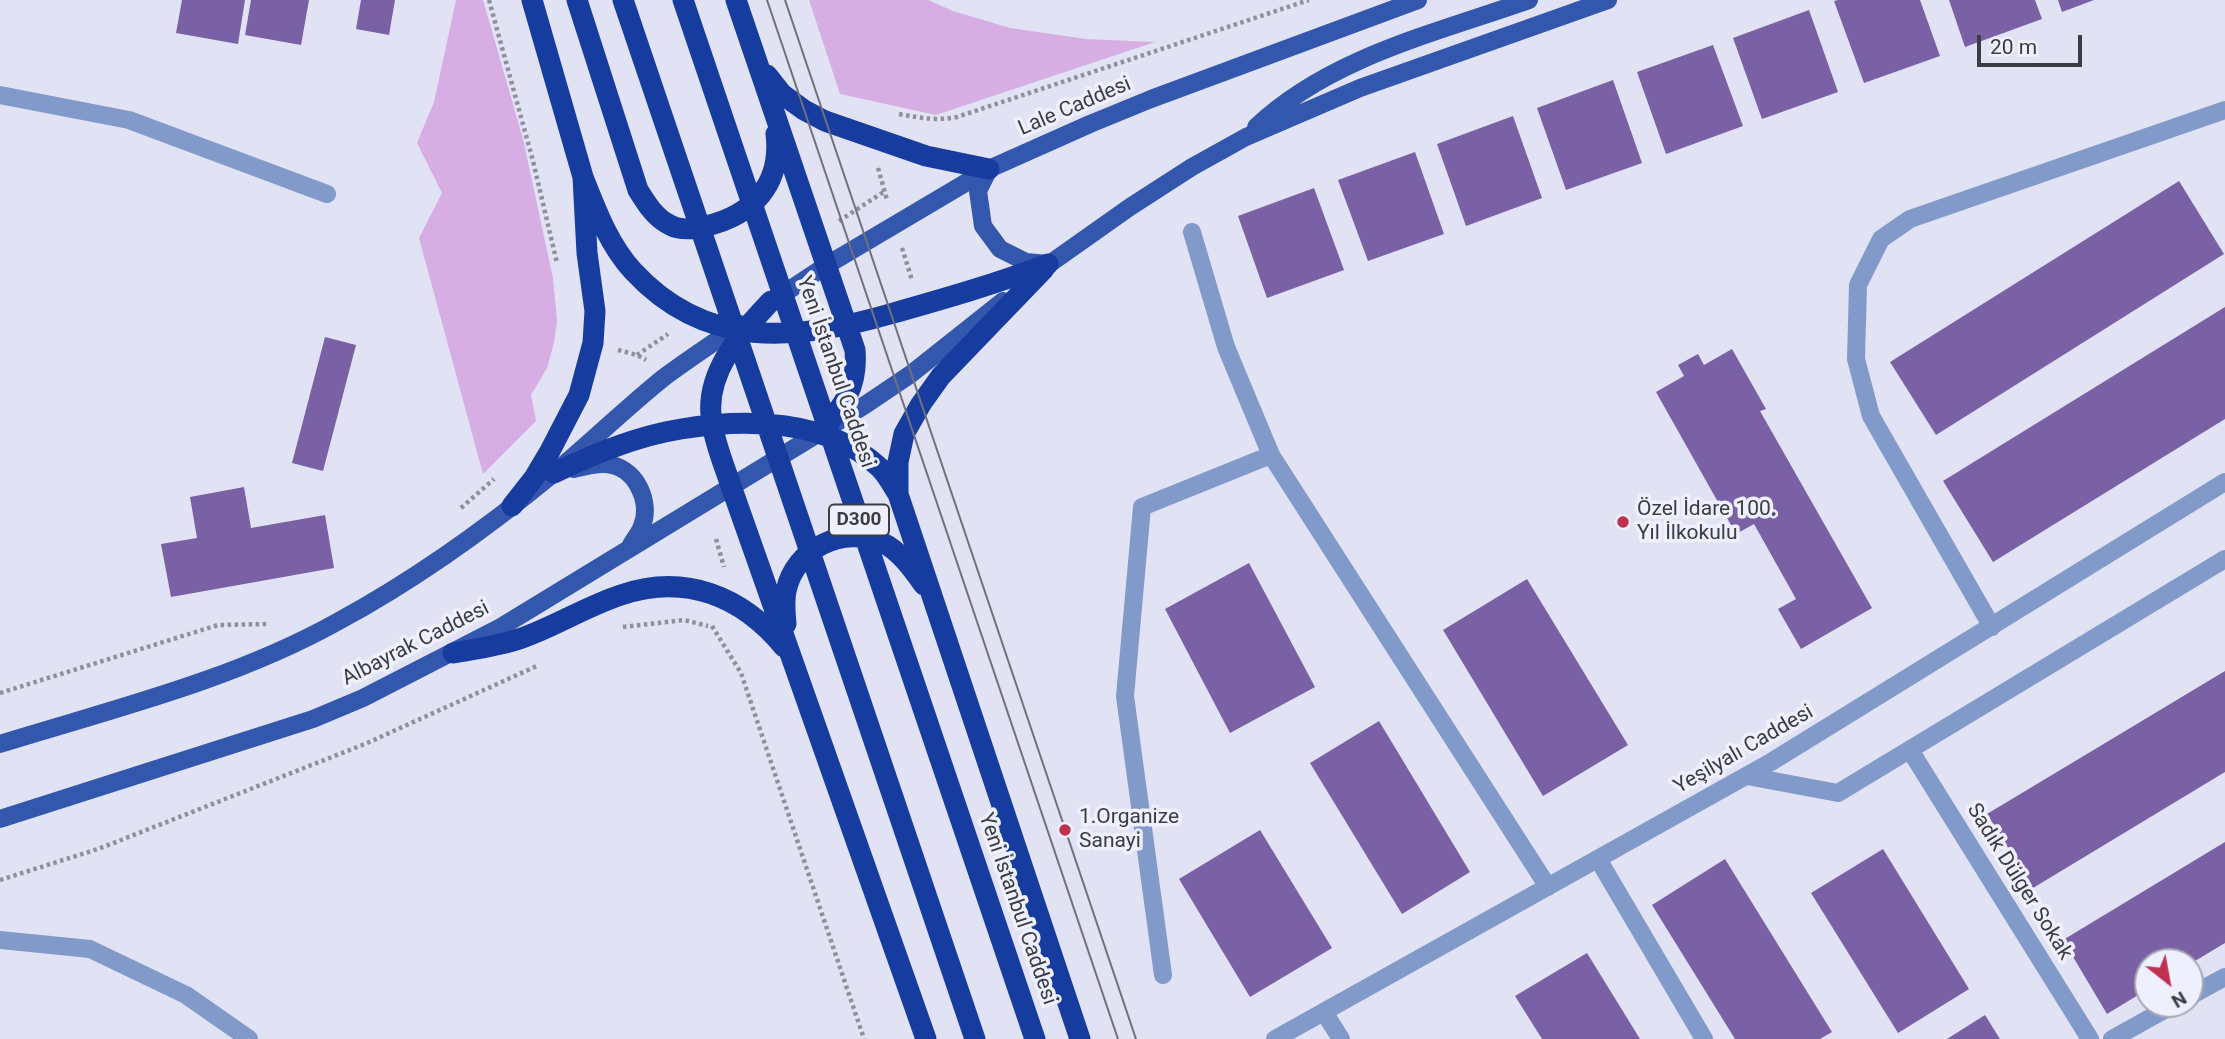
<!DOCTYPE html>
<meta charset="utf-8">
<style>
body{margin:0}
#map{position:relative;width:2225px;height:1039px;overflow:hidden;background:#e1e2f3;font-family:Roboto,sans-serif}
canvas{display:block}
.north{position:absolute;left:2134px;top:948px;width:70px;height:70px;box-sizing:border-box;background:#eff0fd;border:2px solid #a7a8b3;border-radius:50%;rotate:149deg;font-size:19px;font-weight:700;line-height:28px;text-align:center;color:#3c3c43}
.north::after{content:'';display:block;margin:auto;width:24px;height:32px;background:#c03051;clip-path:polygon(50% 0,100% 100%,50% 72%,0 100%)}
.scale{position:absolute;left:1977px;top:35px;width:105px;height:32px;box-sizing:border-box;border:4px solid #3c3c43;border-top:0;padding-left:9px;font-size:21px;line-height:24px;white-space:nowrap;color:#3c3c43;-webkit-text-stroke:5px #eff0fd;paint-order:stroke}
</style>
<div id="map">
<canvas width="2225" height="1039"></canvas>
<div class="north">N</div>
<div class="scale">20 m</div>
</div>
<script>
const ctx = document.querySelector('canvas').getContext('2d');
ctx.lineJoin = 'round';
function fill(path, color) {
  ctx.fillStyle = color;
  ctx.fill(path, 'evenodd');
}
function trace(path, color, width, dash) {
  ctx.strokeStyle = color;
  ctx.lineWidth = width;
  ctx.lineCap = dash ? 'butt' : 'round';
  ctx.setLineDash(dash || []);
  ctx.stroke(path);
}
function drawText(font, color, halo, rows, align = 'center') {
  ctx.font = font + ' Roboto,sans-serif';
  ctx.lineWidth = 7;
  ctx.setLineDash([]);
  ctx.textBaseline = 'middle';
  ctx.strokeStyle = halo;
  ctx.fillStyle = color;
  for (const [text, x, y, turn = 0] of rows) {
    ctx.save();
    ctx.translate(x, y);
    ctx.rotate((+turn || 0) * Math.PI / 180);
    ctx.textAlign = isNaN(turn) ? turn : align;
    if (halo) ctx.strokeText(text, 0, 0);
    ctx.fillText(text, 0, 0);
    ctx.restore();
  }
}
fill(new Path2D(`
 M456 0H483L523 139 553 278 557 321 554 343 547 368 531 395 536 421 483 474 419 238 442 193 417 143 434 102Z
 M809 0H928L953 11 1010 28 1086 39 1155 42 936 115 840 94Z`), '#d7aee3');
fill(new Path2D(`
 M182 0H245L238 44 176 33Z
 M251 0H309L301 45 245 35Z
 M361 0H395L389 35 356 29Z
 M1838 0H1920L1940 56 1864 83 1834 1Z
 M1949 0H2035L2042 19 1965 47Z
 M2058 0H2094L2062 12Z
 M1809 10 1838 92 1762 119 1733 38Z
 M1713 45 1743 126 1666 154 1637 72Z
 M1613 80 1642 163 1566 190 1537 108Z
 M1513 116 1542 198 1466 226 1437 144Z
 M1415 152 1444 234 1368 261 1338 180Z
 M2179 181 2224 254 1936 435 1890 362Z
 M1314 188 1344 270 1267 298 1238 216Z
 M2225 307V419L1993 562 1943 481Z
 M325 337 356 345 323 471 292 463Z
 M1732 349 1766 409 1760 411 1872 608 1801 649 1778 609 1796 599 1754 524 1736 534 1656 392 1684 376 1678 365 1698 354 1704 365Z
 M244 487 251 528 325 515 334 568 171 597 161 544 197 538 190 497Z
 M1249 563 1315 687 1230 733 1165 609Z
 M1527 579 1628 745 1543 796 1443 630Z
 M2225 671V772L2033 888 1987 814Z
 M1379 721 1470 872 1402 914 1310 763Z
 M1260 830 1332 948 1250 997 1179 879Z
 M2225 842V943L2190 964V962H2148V989L2107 1014 2063 940Z
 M1883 849 1969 989 1898 1033 1811 893Z
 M1725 859 1832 1032 1820 1039H1735L1652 905Z
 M1587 953 1640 1039H1542L1515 996Z
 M1985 1015 2000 1039H1947Z`), '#7a61a5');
trace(new Path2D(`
 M489 0 533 161 557 263
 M899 114C920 118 937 121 957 117L1309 0
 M878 168 887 200
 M839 221 885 191
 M902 248 912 280
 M618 350 637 355 646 360
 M637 355 668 334
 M461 508 494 479
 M716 539 724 567
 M712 626 741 673 864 1039
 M623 627 684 620 708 626
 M0 693 218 625 269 624
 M0 880 98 849 365 744 539 665`), '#8f909c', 4.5, [3.5, 3.5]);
trace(new Path2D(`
 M0 95 129 120 327 194
 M1192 232 1226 347 1271 455
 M1992 627 1871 416 1856 359 1858 285 1881 239 1910 219 2225 110
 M1910 750 2090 1039
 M1747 776 1838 793 2225 559
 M1598 859 1704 1039
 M0 940 90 949 186 995 249 1039
 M1163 975 1125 696 1142 507 1271 455 1548 887
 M2190 996 2225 977
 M1324 1012 1341 1039
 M1275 1039 1771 762 2225 482
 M2112 1039 2175 1004`), '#829ac9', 18);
trace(new Path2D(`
 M1256 127C1330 57 1436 33 1529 0
 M989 169 978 191 983 226 1000 249 1026 262 1048 264
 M1038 272 1130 207 1192 167 1246 137 1360 88 1608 0
 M774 300 827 265 989 169 1090 124 1151 99 1418 0
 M574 469C586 466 601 462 612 465 638 471 651 504 642 526 640 533 634 539 631 545
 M0 744C113 709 233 680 337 622 415 580 486 529 554 473 591 442 625 409 662 379 687 360 714 343 740 324
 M0 819 313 719 363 698 501 627 865 405 911 374 1003 301`), '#3357ac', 18);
trace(new Path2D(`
 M577 0 638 190C646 203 655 218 670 225 681 231 695 229 706 226 753 215 782 184 776 134
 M623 0 975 1039
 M683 0 1035 1039
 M736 0 855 350C858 387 844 406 820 432
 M767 75 782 94 804 110 825 121 926 156 989 169
 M583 177C596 210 609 245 633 271 706 350 796 341 890 314 943 299 996 284 1048 264
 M771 301C740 334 703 374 712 423 715 444 724 465 731 486L926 1039
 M554 473C594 454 637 436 681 429 746 418 827 419 879 467 887 474 892 485 898 494L1080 1039
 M898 494V462L904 434 921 404 941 376 1044 269
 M512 506 534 478 550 451 579 395 593 343 595 311 587 253 583 177 532 0
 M786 624C785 614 784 601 786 591 795 548 843 525 883 543 900 551 913 570 924 585
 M453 653C476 649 499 646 522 638 556 626 587 606 621 595 685 573 742 596 784 647`), '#173c9f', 21);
trace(new Path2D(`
 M767 0 1118 1039
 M785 0 1136 1039`), '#70717b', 2);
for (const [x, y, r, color] of [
 [1623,522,7,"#c03051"],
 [1065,830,7,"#c03051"]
]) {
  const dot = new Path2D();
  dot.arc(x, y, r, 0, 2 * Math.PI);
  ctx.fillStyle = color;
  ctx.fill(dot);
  trace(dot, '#eff0fd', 2.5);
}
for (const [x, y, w] of [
 [859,520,60]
]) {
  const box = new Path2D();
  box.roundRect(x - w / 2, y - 15.5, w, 31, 5);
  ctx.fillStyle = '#eff0fd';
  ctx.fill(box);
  trace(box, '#3c3c43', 2);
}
drawText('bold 19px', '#3c3c43', null, [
 ["D300",859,520]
]);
drawText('21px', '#3c3c43', '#eff0fd', [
 ["Lale Caddesi",1075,107,-23],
 ["Yeni İstanbul Caddesi",835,372,71],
 ["Albayrak Caddesi",416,644,-27],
 ["Yeşilyalı Caddesi",1744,750,-30],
 ["Sadık Dülger Sokak",2019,882,58],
 ["Yeni İstanbul Caddesi",1017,909,71]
]);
drawText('21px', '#3c3c43', '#eff0fd', [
 ["Özel İdare 100.",1637,510],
 ["Yıl İlkokulu",1637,534],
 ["1.Organize",1079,818],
 ["Sanayi",1079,842]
], 'left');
</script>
